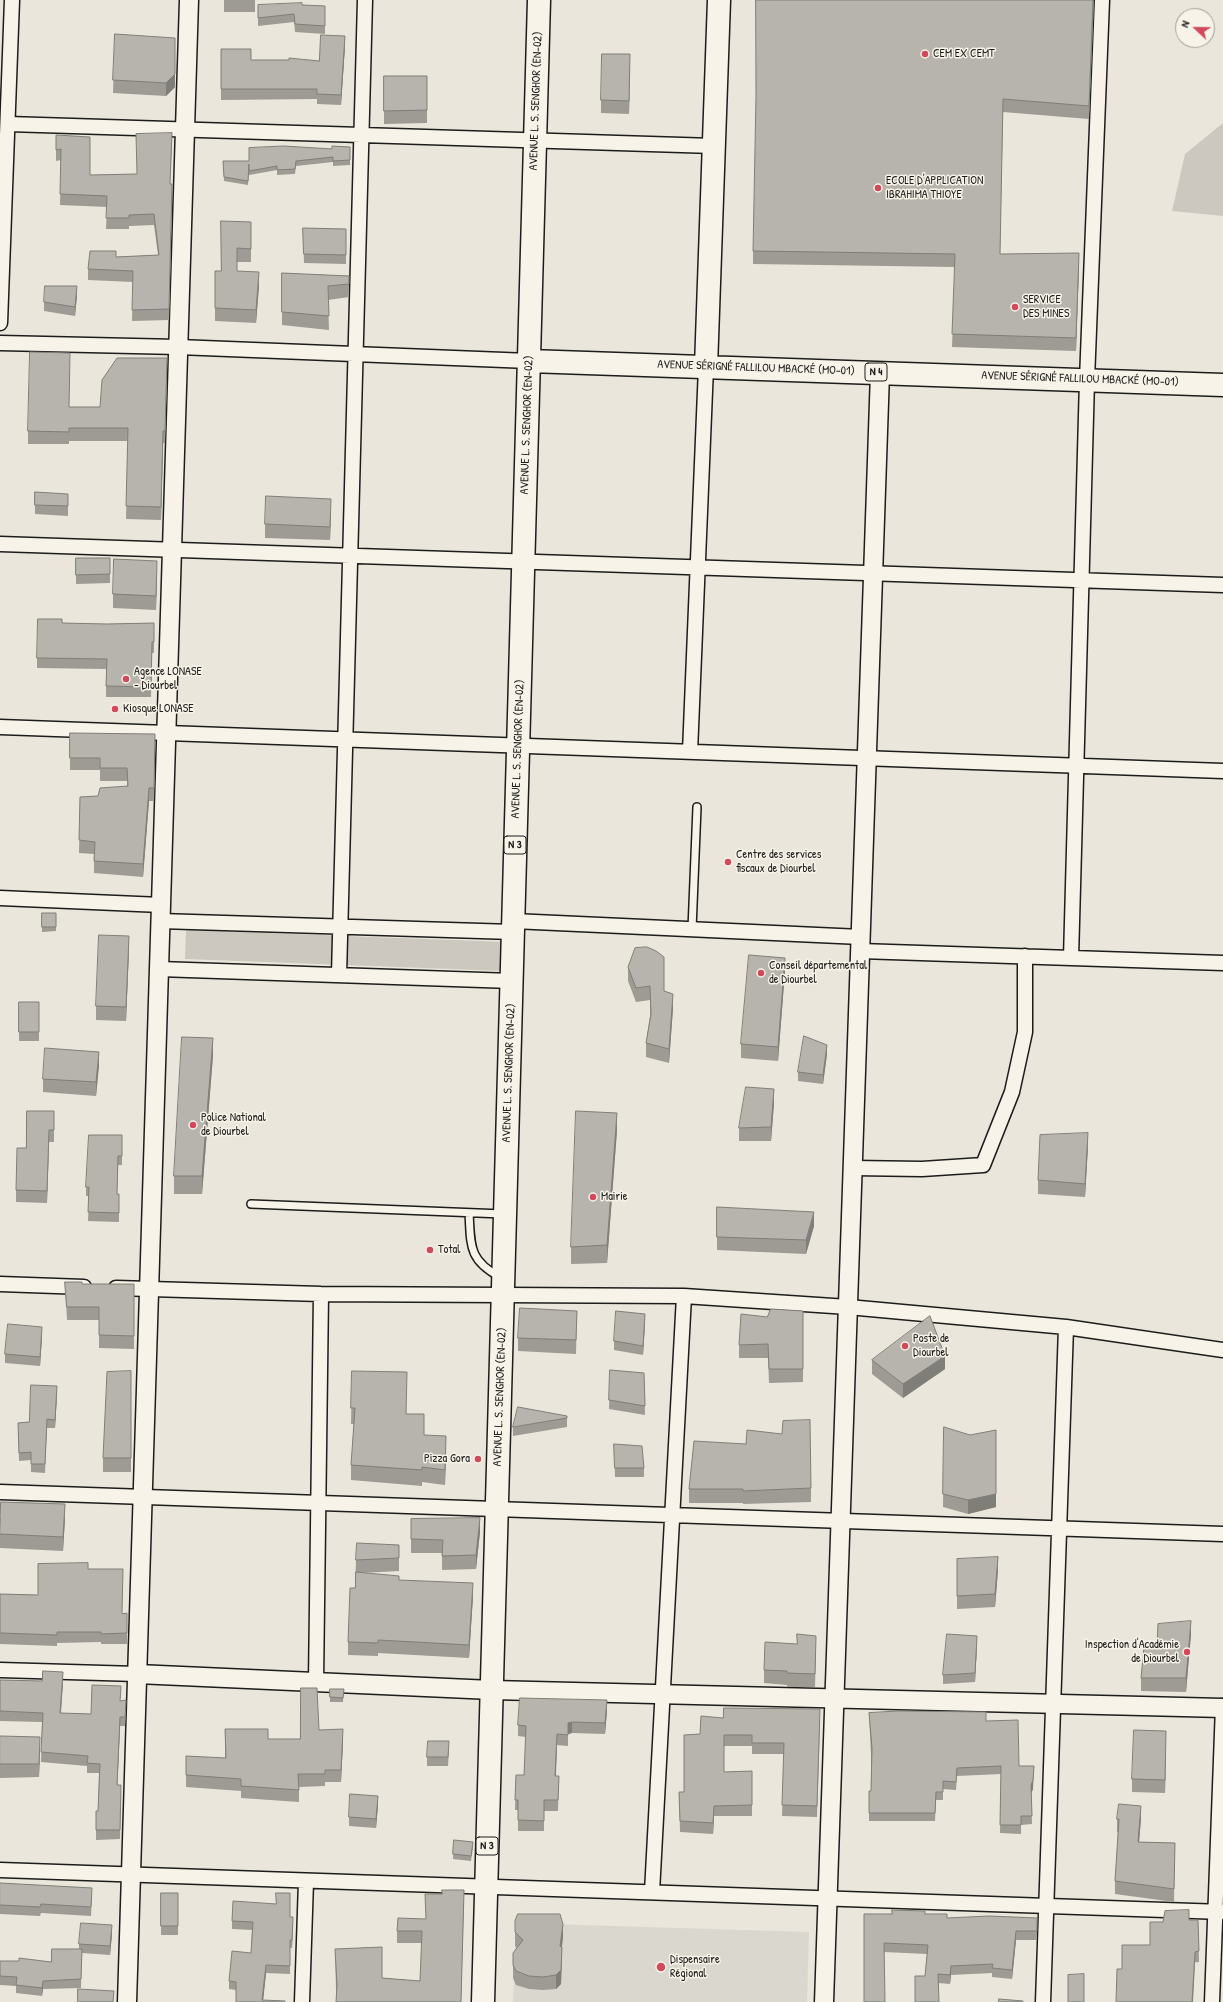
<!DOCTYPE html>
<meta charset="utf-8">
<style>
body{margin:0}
#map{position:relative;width:1223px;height:2002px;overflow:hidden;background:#eae6dc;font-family:"Patrick Hand",sans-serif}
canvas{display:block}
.north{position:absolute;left:1175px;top:8px;width:40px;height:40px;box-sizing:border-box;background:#f7f3e8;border:1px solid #9f9d96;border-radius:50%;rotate:292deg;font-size:11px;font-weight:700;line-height:16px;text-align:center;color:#1c1c1c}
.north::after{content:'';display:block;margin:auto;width:14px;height:18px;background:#d1495b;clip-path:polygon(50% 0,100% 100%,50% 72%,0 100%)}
</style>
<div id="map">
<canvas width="1223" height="2002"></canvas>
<div class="north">N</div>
</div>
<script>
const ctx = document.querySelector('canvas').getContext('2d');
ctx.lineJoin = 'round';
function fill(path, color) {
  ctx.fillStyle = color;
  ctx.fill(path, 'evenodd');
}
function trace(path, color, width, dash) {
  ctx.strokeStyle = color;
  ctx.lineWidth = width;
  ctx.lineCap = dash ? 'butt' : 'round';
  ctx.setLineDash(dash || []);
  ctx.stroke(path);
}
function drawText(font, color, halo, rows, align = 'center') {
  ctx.font = font + ' "Patrick Hand",sans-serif';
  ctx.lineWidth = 3;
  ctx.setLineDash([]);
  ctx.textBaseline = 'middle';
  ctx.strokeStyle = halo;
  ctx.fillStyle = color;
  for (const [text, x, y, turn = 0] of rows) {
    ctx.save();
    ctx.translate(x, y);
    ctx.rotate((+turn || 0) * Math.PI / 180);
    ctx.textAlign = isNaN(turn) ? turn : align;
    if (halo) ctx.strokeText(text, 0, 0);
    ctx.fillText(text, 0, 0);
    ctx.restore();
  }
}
fill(new Path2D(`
 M516 1923 809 1932 807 2002H513Z`), '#dad7ce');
fill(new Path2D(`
 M1223 123V216L1172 211 1185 154Z
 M186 930 505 942 504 971 185 959Z`), '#ccc8c0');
const service = new Path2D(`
 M692 929 697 807
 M251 1204 503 1214
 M469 1213C471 1245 468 1260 500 1277`);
const minor = new Path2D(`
 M8 124 714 146
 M0 323 12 0
 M0 343 178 347 529 361
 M0 544 1223 585
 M0 727 1223 771
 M690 752 706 367
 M0 898 161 905
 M160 921 513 932
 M513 921 861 937
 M860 951 1223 963
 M1071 958 1087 380 1102 0
 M159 969 512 981
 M339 975 365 0
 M853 1168 922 1169 983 1165 1012 1092 1025 1032V956
 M0 1284 84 1287
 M116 1288 321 1294 684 1296 848 1307 1066 1327 1223 1350
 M0 1492 1223 1534
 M0 1670 137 1674
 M316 1682 321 1294
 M0 1870 1223 1912
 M652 1892 684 1296
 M302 2002 306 1881
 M1043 2002 1066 1327
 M1212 2002 1223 1706`);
const tertiary = new Path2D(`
 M137 1674 492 1690 1223 1708
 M127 2002 189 0
 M824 2002 880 373`);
const primary = new Path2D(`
 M529 361 1223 385
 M706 367 719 0
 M483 2002 539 0`);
trace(service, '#1c1c1c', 10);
trace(minor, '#1c1c1c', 17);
trace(tertiary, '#1c1c1c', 21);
trace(primary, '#1c1c1c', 25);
trace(service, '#f7f3e8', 7);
trace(minor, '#f7f3e8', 14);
trace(tertiary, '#f7f3e8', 18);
trace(primary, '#f7f3e8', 22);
fill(new Path2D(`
 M224 0H255V12H224Z
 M1094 0 1089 119 1003 112 1000 254 1079 265 1076 351 952 347 955 267 753 264V251Z
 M258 5H302L325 6V34L295 32 294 22 258 26Z
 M115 34 175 87 166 96 113 93Z
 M345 46 341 105 317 104V99L221 100V49L251 60 319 61Z
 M630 68 629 114 601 113V100Z
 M384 76H427V123L384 124Z
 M56 135 90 175 137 174 172 144 170 184 172 195 169 320 132 321 133 282 88 280V269L116 257 158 255 154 225 129 226V229H106L107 207 60 205 61 160 56 161Z
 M350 147V165L333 166V162L296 166 295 174 277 175V170L249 175V169L248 185 224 181 223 161H249Z
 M251 222V262H237V271L259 286 256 323 215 321V271H221Z
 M303 228 346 229V264L304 263Z
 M282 273 349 276V297L328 300 329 330 282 325Z
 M77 295 75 316 44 311V302Z
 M167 371 165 443H163L161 520 126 519 128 441H69V444H28V431L70 407H100Z
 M68 503V516L35 514V505Z
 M331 512 330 540 265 538V524Z
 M76 558H110V583L76 584Z
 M157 574 156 610 113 608V594Z
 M62 623 107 624 154 623V653H152L151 697H106V669L37 668V658Z
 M70 733 155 746 154 801H149L143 877 94 873V854L79 853 80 797 98 796 127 786V781H100V770H70Z
 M42 913H56V931L42 932Z
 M129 949 126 1021 96 1020V1006Z
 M628 967 664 991 673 1008 669 1063 646 1057V1043L650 1016V1000L636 1002 628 981Z
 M785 971 778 1061 741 1058V1044Z
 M19 1002H39V1041H19Z
 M827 1054 823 1084 798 1081V1072Z
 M213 1055 202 1194H174V1176Z
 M99 1065 96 1096 43 1092V1079Z
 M774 1103 771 1141H739V1128Z
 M54 1111V1142H49L47 1203 16 1202V1190L26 1148Z
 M617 1130 607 1263 571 1264V1247Z
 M122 1135V1165H118L117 1194H119V1222L88 1221 89 1196H86V1187Z
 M1088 1146 1085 1197 1038 1194V1180Z
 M717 1207 814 1226 806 1254 717 1250Z
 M65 1282 82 1284H134V1349L99 1348V1320H67Z
 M577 1311 576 1354 518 1351V1338Z
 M803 1311V1382L769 1383 768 1358H739V1345L767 1317Z
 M645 1323 643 1355 614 1350V1341Z
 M42 1336 40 1366 5 1363V1354Z
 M872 1360 945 1369 903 1398 872 1374Z
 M610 1370 644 1373 645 1415 609 1409Z
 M131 1371V1472H103V1458Z
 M352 1371 407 1414 424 1435 446 1452 445 1485 422 1482V1486L351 1480V1465L354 1424H351Z
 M57 1394 55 1428H47L45 1473 31 1472V1460L19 1461 18 1423 29 1422Z
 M567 1416V1427L513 1436V1427Z
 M944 1427 996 1507 968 1514 943 1507Z
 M614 1444 644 1468V1477H615Z
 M811 1488V1502L743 1504V1503H689V1489Z
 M0 1518H65L63 1551 0 1548Z
 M411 1519 480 1532 476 1569 442 1570V1553H411Z
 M399 1545V1571L360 1573 399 1580 473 1596 469 1658 378 1653V1656L348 1655V1642L355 1588 356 1560Z
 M957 1559 998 1570 995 1607 957 1609Z
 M88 1569 122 1614 127 1613V1644H101V1642L57 1643V1646L0 1644V1594L38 1595Z
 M1191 1634 1186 1692 1141 1691V1678L1157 1645Z
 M977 1645 975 1682 943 1684V1675Z
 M816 1649 815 1687H787V1685L764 1683V1670Z
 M0 1680 63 1682 61 1713 91 1714 121 1696 120 1700 126 1710 125 1726H120L117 1785 121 1795 120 1839 96 1840V1811H98L99 1773H87V1766L41 1762 42 1722 0 1721Z
 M330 1689H344L343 1702H330Z
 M607 1711 605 1734 572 1733 568 1734V1746L557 1745 556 1776H559L558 1811H544V1831H518V1810H515L516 1775H524L526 1737 518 1736V1725Z
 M869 1713 986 1721 1019 1766 1033 1789 1031 1793 1032 1824 1021 1825V1834L1000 1833 1001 1774 957 1776 956 1790 943 1789V1800H936L935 1821H869V1791H871V1755Z
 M723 1718 820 1720 817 1817 782 1816 784 1754H752V1746H724V1772L752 1771V1816H714L713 1834 680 1832 679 1792H684L700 1734Z
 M225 1729 268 1739H300L319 1730 343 1741 341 1782H325V1786L299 1787V1802L241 1798V1791L186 1787V1775L225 1758Z
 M0 1736 40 1751 39 1777 0 1778Z
 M1166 1745 1165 1793 1132 1792V1779Z
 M449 1750 448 1766H427V1757Z
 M378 1805 376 1828 349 1826V1817Z
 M1141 1818 1139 1842 1175 1843 1174 1902 1115 1894V1881L1118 1832H1117V1819Z
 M454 1840 473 1847 471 1861 453 1859Z
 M0 1883 92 1897 91 1916 41 1913 40 1916 0 1914Z
 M161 1893H178V1935H161Z
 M425 1894 464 1902 461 2002H336V1990L335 1949 382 1978 420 1981 422 1943H397V1931L426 1919Z
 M864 1914H925L947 1918H1037V1940H1016L1012 1979 992 1977V1973L951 1975 950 1984 938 1983 925 1976 927 1954 884 1952Z
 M290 1917 293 1925 292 1948H290V1974L266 1973 263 2000 236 2002V1990L229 1989V1981L251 1953 252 1930 232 1929V1921Z
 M1189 1920H1198L1199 1962 1122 1969 1150 1945 1163 1922Z
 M515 1921 563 1937 562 1947V1961L561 1984 556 1989 543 1990 529 1989 516 1985 513 1978V1953L517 1948 515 1946Z
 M112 1934 110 1955 82 1953 81 1988 43 1989 42 1996 16 1993V1986L0 1985V1961L51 1962 79 1949V1944Z`), '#9d9b94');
fill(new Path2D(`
 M1093 0H1094L1089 119V106Z
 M345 36V46L341 105V95Z
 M175 52V87L166 96V83Z
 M630 54V68L629 114V101Z
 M172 184V195L169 320V309Z
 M1079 253V265L1076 351V338Z
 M259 272V286L256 323V310Z
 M77 286V295L75 316V307Z
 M167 358V371L165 443V431Z
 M163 431V443L161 520V507Z
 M331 499V512L330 540V527Z
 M157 561V574L156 610V596Z
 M155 734V746L154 801V788Z
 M149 788V801L143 877V864Z
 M129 936V949L126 1021V1007Z
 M785 958V971L778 1061V1047Z
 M673 994V1008L669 1063V1049Z
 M213 1038V1055L202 1194V1176Z
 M827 1045V1054L823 1084V1075Z
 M99 1052V1065L96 1096V1082Z
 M774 1089V1103L771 1141V1127Z
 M617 1113V1130L607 1263V1245Z
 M49 1130V1142L47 1203V1191Z
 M1088 1133V1146L1085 1197V1184Z
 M814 1212V1226L806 1254V1240Z
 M645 1314V1323L643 1355V1346Z
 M42 1327V1336L40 1366V1357Z
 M945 1356V1369L903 1398V1384Z
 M57 1386V1394L55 1428V1420Z
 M996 1430V1507L968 1514V1500Z
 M446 1436V1452L445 1485V1470Z
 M65 1504V1518L63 1551V1537Z
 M480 1518V1532L476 1569V1555Z
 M998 1557V1570L995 1607V1594Z
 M473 1583V1596L469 1658V1645Z
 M1191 1621V1634L1186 1692V1678Z
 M977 1636V1645L975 1682V1673Z
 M63 1672V1682L60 1722V1713Z
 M607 1700V1711L605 1734V1723Z
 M120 1717V1726L117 1795V1785Z
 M572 1722V1733L568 1734V1746V1723Z
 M343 1729V1741L341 1782V1770Z
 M1166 1731V1745L1165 1793V1780Z
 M557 1734V1745L555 1787V1776Z
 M40 1737V1751L39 1777V1764Z
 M1034 1766 1033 1789 1031 1794V1785Z
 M378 1796V1805L376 1828V1819Z
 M714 1806V1816L713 1834V1823Z
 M1141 1806V1818L1138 1855V1842Z
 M293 1917V1925L292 1948V1940Z
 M563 1924V1937L560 1960V1946Z
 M112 1925V1934L110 1955V1946Z
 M1016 1931V1940L1012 1979V1970Z
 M562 1947 561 1984 556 1989V1975Z
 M1195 1952V1962L1193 2002H1192Z
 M266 1965V1973L263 2002H262Z
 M951 1966V1975L950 1984V1975Z
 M43 1981V1989L42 1996V1988Z`), '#7f7e78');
const building = new Path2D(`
 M756 0H1093L1089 106 1003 99 1000 254 1079 253 1076 338 952 334 955 254 753 251 756 96Z
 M302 3V5L325 6V26L295 24 294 14 258 18V5Z
 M115 34 175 38V74L166 83 113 80Z
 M321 35 345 36 341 95 317 94V89H221V49H251V60H289V58L319 61Z
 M602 54H630L629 101 601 100Z
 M384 76H427V110L384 111Z
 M172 133 170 184H172L169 309 132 310 133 271 88 269 90 251H116V257L159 255 154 214 129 215V218H106L107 196 60 194 61 149 56 150V135L90 137V175L137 174 136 134Z
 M284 146 332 149V146L350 147V160L333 161V157L296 161 295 169 277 170V166L249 171V164L248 181 224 177 223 161H249V148Z
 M221 221 251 222V249L237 248V271L259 272 256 310 215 308V271H221Z
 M303 228 346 229V255L304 254Z
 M282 273 349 276V284L328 286 329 316 282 312Z
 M45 286H77L75 307 44 302Z
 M30 352 70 353 69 407H100L102 380 117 358H167L165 431H163L161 507 126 506 128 428H69V432L28 431Z
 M35 492 68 494V506L35 505Z
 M266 496 331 499 330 527 265 524Z
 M76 558H110V574L76 575Z
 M114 559 157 561 156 596 113 594Z
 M38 619H62V623L107 624 154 623V642H152L151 687 106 686 107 659 37 658Z
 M70 733 155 734 154 788H149L143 864 94 861 95 842 79 840 80 797 98 796 100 788 128 786 127 768H100V758H70Z
 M42 913H56V927H42Z
 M99 935 129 936 126 1007 96 1006Z
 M647 947 656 951 664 957V991L673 994 669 1049 646 1043 651 1014 650 986 636 988 628 967 635 948Z
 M749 955 785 958 778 1047 741 1044Z
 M19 1002H39V1032H19Z
 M804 1036 827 1045 823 1075 798 1072Z
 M182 1037 213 1038 202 1176H174Z
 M45 1048 99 1052 96 1082 43 1079Z
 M746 1087 774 1089 771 1127 739 1128Z
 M27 1111H54V1130H49L47 1191 16 1190 17 1148H26Z
 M576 1111 617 1113 607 1245 571 1247Z
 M1088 1133 1085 1184 1038 1180 1040 1135Z
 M89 1135H122V1156H118L117 1194H119V1213L88 1212 89 1187H86Z
 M717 1207 814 1212 806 1240 717 1237Z
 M65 1282H82V1284H134V1336L99 1335V1307H67Z
 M520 1308 577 1311 576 1340 518 1338Z
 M771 1309 803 1311V1369H769L768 1344 739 1345 741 1314 767 1317Z
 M616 1311 645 1314 643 1346 614 1341Z
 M930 1316 945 1356 903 1384 872 1360Z
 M8 1324 42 1327 40 1357 5 1354Z
 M610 1370 644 1373 645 1406 609 1400Z
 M131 1371V1458H103L107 1372Z
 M352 1371 407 1372 406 1414H424V1435L446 1436 445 1470 422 1467V1470L351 1465 355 1408H351Z
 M31 1385 57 1386 55 1420 47 1419 45 1464H31V1452L19 1453 18 1423 29 1422Z
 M518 1407 567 1416V1418L513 1427Z
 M810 1420 811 1488 743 1491V1489H689L694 1441 746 1444 747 1430 782 1434 783 1421Z
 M944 1427 970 1435 996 1430V1494L968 1500 943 1494Z
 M614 1444 642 1446 644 1468H615Z
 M1 1502 65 1504 63 1537 0 1534Z
 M480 1518 476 1555 442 1556 443 1540 411 1539V1519Z
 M357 1543 399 1545V1558L356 1560Z
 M998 1557 995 1594 957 1596V1559Z
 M88 1563V1569H123L122 1614 127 1613V1633L101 1634V1632H57V1635L0 1633V1594L38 1595V1564Z
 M356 1572 399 1576V1580L473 1583 469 1645 378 1640V1643L348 1642 350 1588H355Z
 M1191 1621 1186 1678H1141L1144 1647 1157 1645 1158 1624Z
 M797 1634 816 1636 815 1674 787 1673V1671L764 1670 765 1642 797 1644Z
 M947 1634 977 1636 975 1673 943 1675Z
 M43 1671 63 1672 60 1713 91 1714 92 1685 121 1686 120 1701 126 1700 125 1717H120L117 1785H121L120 1830H96V1811H98L100 1764 87 1763 88 1756 41 1752 43 1713 0 1711V1680L42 1681Z
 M301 1688H317L319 1730 343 1729 341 1770H325V1774H298L299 1790 241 1786V1779L186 1775V1756L226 1758 225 1729H268V1739H300Z
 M330 1689H344L343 1698 330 1697Z
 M520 1698 607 1700 605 1723 572 1722 568 1723V1735L557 1734 555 1776H559L558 1800H544V1821L518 1820V1800H515L516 1775H524L526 1726 518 1725Z
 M724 1708 820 1709 817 1806 782 1805 784 1743H752V1735H724V1772L752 1771V1805L714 1806 713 1823 680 1821 679 1792H684V1735L700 1734 701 1716 723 1718Z
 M899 1711 986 1712V1721L1018 1720 1019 1766H1034L1033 1780 1031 1785 1032 1816H1021V1825H1000L1001 1766 957 1768 956 1782 943 1781V1792H936L935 1813H869V1791H871L872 1748 869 1713Z
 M1134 1730 1166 1731 1165 1780 1132 1779Z
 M0 1736 40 1737 39 1764H0Z
 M428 1741H449L448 1757H427Z
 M350 1794 378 1796 376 1819 349 1817Z
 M1119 1804 1141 1806 1138 1842 1175 1843 1174 1889 1115 1881 1119 1819H1117Z
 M454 1840 473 1842 471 1856 453 1854Z
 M0 1883 92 1888 91 1907 41 1904 40 1907 0 1905Z
 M442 1890H464L461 2002H336L337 1985 335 1949 382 1947V1978L420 1981 422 1931H397L398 1918 426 1919 425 1894H442Z
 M161 1893H178V1926H161Z
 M276 1893H290V1917H293L292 1940H290V1966L266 1965 262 2000 285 2001V2002H236V1982L229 1981 232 1951 251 1953 253 1922 232 1921 233 1901 276 1904Z
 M892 1910 925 1911V1914H947V1918L989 1916 1037 1918V1931H1016L1012 1970 992 1968 993 1964 951 1966 950 1975 938 1974 939 2002H915V1976H925L928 1945 884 1943 885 2002H864V1914H892Z
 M1189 1910V1920H1198L1199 1951 1195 1952 1192 2002H1116L1117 1969H1122V1945H1150V1922H1163L1165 1911Z
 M518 1914H560L563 1924 560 1946 562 1947 561 1970 556 1975 543 1977 529 1976 516 1971 513 1965V1953L523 1940 515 1932V1921Z
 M81 1923 112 1925 110 1946 79 1944Z
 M52 1949H82L81 1979 43 1981 42 1988 16 1985 17 1977 0 1976V1961H19V1958L51 1962Z
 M1084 1974V2002H1068V1975Z
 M78 1989 114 1991 113 2002H78Z
 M999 1999 1023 2001V2002H999Z`);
fill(building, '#b6b4ac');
trace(building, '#7f7e78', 1);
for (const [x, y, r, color] of [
 [925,54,4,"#d1495b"],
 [878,188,4,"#d1495b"],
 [1015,307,4,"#d1495b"],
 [126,679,4,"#d1495b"],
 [115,709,4,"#d1495b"],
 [728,862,4,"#d1495b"],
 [761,973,4,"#d1495b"],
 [193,1125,4,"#d1495b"],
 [593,1197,4,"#d1495b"],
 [430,1250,4,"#d1495b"],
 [905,1346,4,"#d1495b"],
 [478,1459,4,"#d1495b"],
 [1187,1652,4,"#d1495b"],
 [661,1967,5,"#d1495b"]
]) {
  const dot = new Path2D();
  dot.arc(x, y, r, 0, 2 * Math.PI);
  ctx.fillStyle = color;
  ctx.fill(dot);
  trace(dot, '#f7f3e8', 1.5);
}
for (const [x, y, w] of [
 [876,372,22],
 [515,845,22],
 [487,1846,22]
]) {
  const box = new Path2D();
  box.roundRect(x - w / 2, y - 9, w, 18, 3);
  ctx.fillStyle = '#f7f3e8';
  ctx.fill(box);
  trace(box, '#1c1c1c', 1);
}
drawText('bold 11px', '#1c1c1c', null, [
 ["N 4",876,372],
 ["N 3",515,845],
 ["N 3",487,1846]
]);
drawText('12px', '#1c1c1c', '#f7f3e8', [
 ["CEM EX CEMT",933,54],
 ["ECOLE D'APPLICATION",886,181],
 ["IBRAHIMA THIOYE",886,195],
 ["SERVICE",1023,300],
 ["DES MINES",1023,314],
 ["Agence LONASE",134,672],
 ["- Diourbel",134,686],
 ["Kiosque LONASE",123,709],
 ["Centre des services",736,855],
 ["fiscaux de Diourbel",736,869],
 ["Conseil départemental",769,966],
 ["de Diourbel",769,980],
 ["Police National",201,1118],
 ["de Diourbel",201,1132],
 ["Mairie",601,1197],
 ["Total",438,1250],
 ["Poste de",913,1339],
 ["Diourbel",913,1353],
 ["Pizza Gora",470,1459,"right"],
 ["Inspection d'Académie",1179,1645,"right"],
 ["de Diourbel",1179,1659,"right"],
 ["Dispensaire",670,1960],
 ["Régional",670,1974]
], 'left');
drawText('12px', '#1c1c1c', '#f7f3e8', [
 ["AVENUE L. S. SENGHOR (EN-02)",536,101,-88],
 ["AVENUE SÉRIGNÉ FALLILOU MBACKÉ (MO-01)",756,368,2],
 ["AVENUE SÉRIGNÉ FALLILOU MBACKÉ (MO-01)",1080,379,2],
 ["AVENUE L. S. SENGHOR (EN-02)",527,425,-88],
 ["AVENUE L. S. SENGHOR (EN-02)",518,749,-88],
 ["AVENUE L. S. SENGHOR (EN-02)",509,1073,-88],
 ["AVENUE L. S. SENGHOR (EN-02)",500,1397,-88]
]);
</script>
